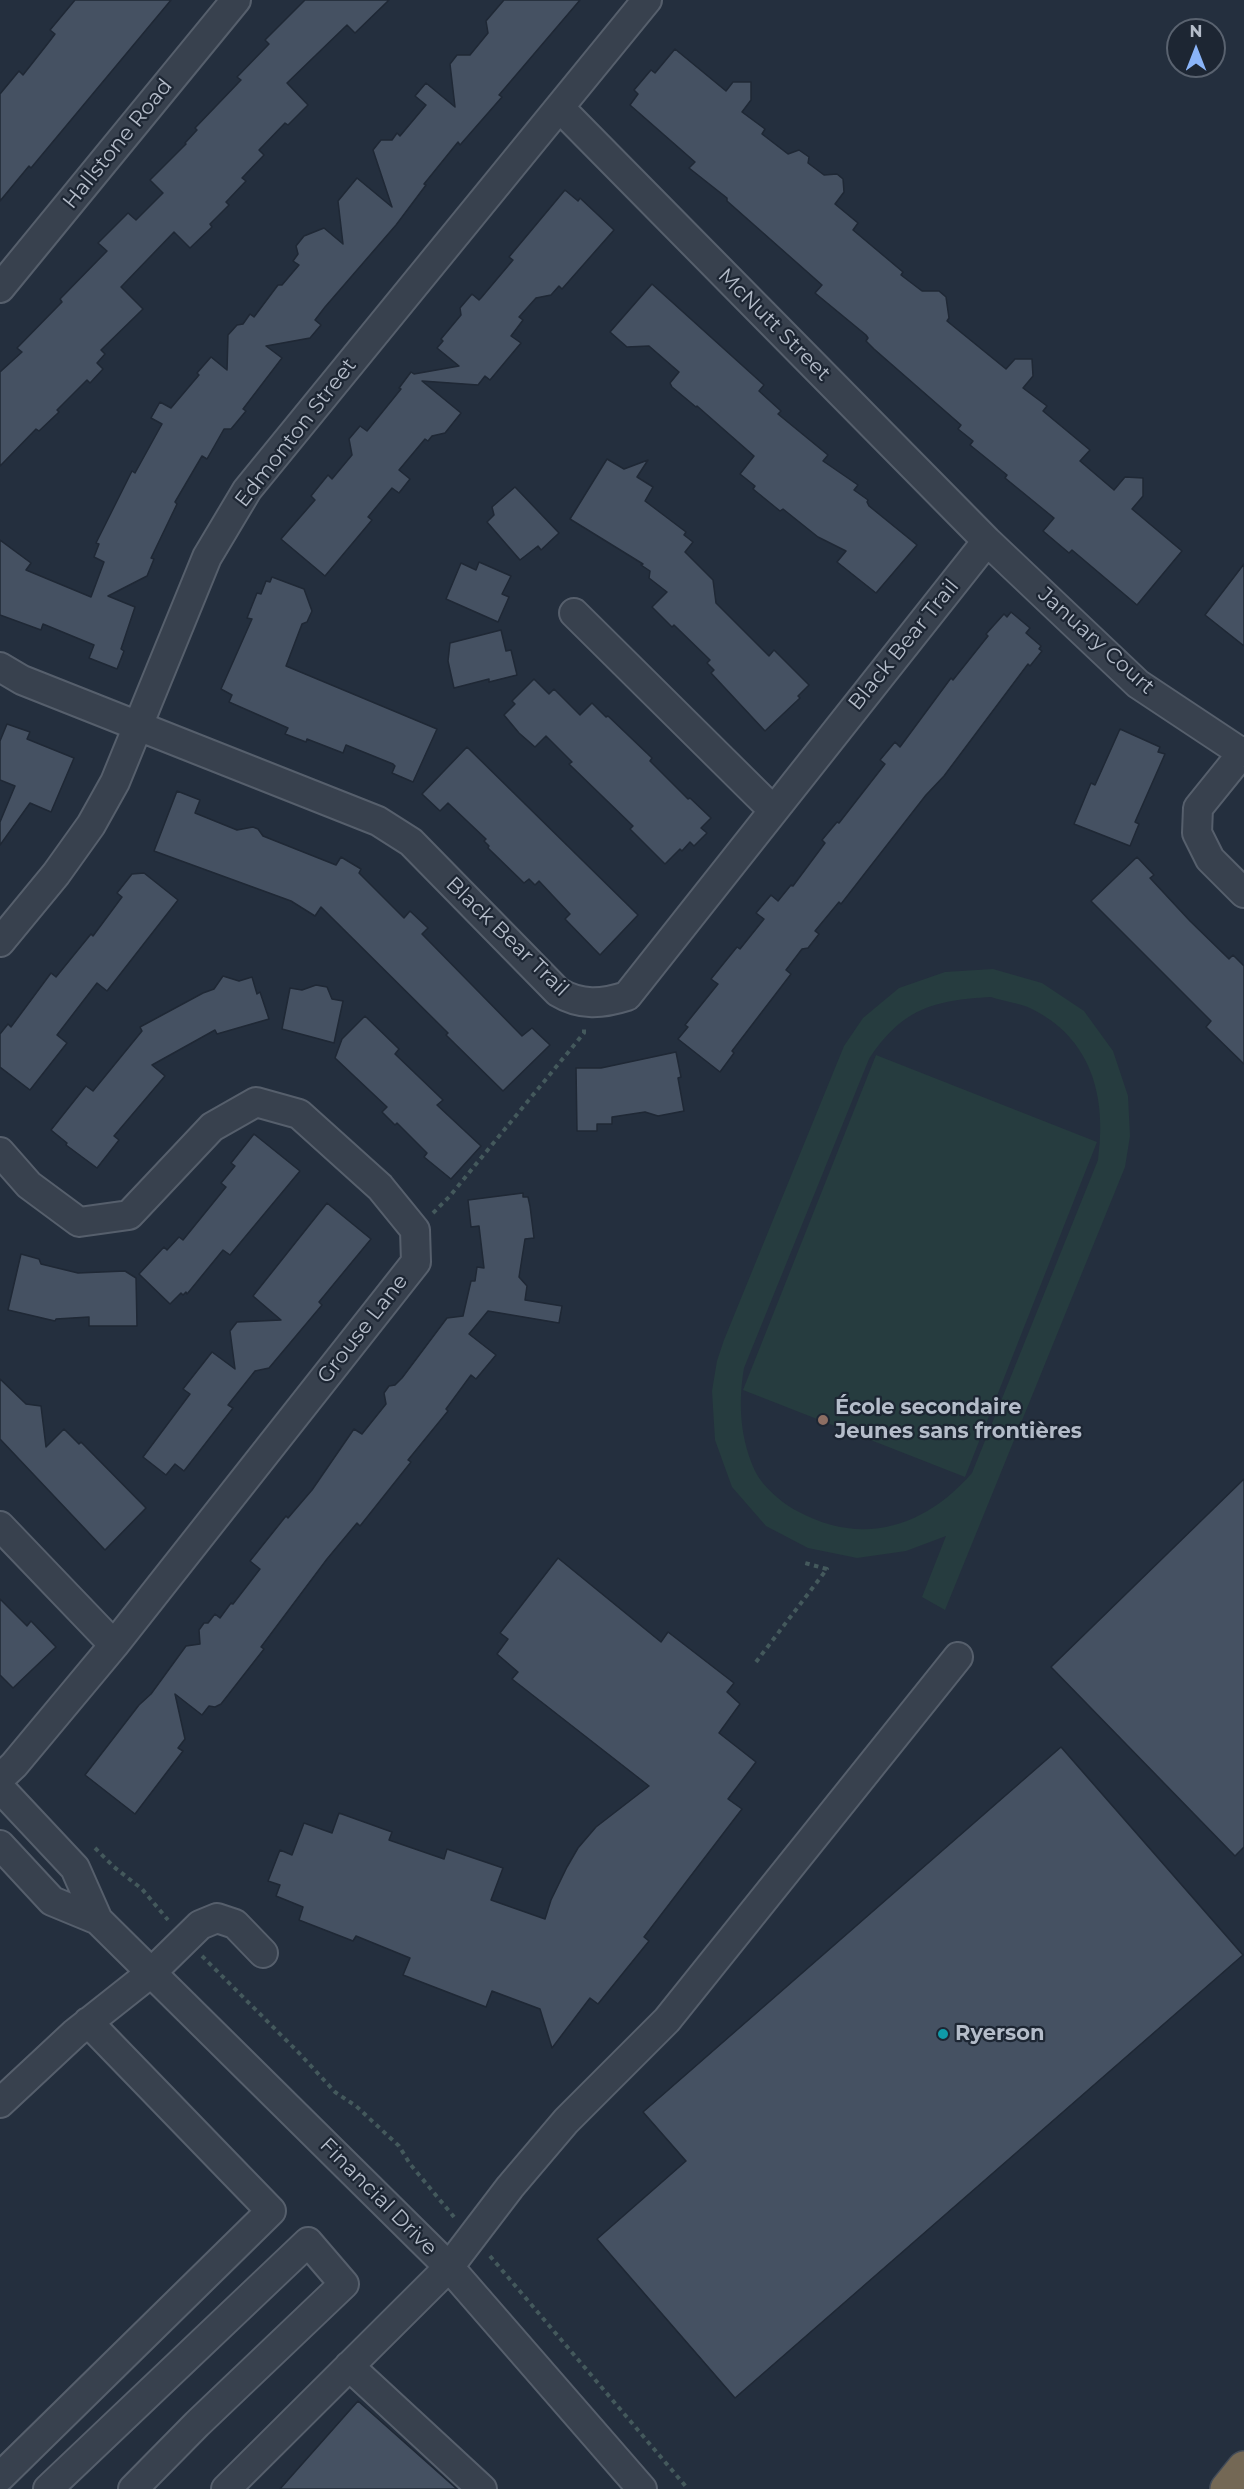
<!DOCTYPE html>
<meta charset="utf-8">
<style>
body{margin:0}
#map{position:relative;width:1244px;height:2489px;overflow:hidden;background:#242f3e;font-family:Montserrat,sans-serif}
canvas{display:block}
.north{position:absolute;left:1166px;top:18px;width:60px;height:60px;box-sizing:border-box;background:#1d2633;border:2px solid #59626f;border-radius:50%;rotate:0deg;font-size:16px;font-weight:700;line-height:24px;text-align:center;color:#b4bcc9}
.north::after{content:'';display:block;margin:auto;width:21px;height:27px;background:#8ab4f8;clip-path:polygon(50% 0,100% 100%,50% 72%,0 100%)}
</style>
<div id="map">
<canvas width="1244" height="2489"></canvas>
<div class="north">N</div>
</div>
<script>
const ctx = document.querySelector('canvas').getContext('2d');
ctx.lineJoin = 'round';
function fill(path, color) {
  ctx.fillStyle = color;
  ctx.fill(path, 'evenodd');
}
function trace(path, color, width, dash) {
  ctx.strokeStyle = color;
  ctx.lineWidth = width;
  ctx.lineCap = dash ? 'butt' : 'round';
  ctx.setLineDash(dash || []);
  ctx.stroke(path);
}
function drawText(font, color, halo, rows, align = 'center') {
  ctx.font = font + ' Montserrat,sans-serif';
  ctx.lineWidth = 4.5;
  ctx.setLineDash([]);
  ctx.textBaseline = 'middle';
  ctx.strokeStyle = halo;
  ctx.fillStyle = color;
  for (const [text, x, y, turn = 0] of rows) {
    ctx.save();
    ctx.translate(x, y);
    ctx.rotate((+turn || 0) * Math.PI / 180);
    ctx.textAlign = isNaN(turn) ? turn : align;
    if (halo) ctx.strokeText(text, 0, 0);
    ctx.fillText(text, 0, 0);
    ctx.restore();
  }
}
fill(new Path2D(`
 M993 969 1042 983 1084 1011 1113 1051 1128 1096 1130 1136 1125 1167 945 1610 922 1597 946 1536 906 1551 857 1558 808 1548 766 1526 732 1487 715 1440 712 1391 717 1361 724 1340 844 1046 863 1018 899 988 945 972ZM991 997C1003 1001 1019 1003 1030 1008 1092 1038 1107 1097 1098 1160L972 1473C925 1527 863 1547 797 1511 782 1503 763 1487 755 1471 740 1438 738 1403 744 1368L869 1059C902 1009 933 1000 991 997Z
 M876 1055 1097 1142 965 1477 743 1390Z`), '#263c3f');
const building = new Path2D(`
 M75 0H171L31 168 29 166 0 201V94L19 71 23 75 49 42 55 34 50 30Z
 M305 0H389L355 33 347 25 287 83 308 105 288 125 285 123 259 150 264 155 242 178 246 181 226 202 229 205 210 224 212 227 190 248 174 232 121 287 143 309 101 350 105 354 97 363 103 369 90 383 87 380 57 410 59 412 39 431 36 429 0 466V372L22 352 17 348 62 302 60 299 107 251 98 243 128 213 136 220 163 193 150 180 186 144 185 143 197 130 195 128 241 80 237 77 269 44 265 40Z
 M504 0H580L499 95 502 97 460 145 458 142 424 184 426 185 396 225 325 307 315 320 321 325 310 338 266 346 282 358 243 409 246 411 231 429H224L207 459 202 456 175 502 177 504 151 558 154 559 147 576 108 596 135 607 121 649 124 651 117 669 89 658 94 645 43 624 41 630 0 615V540L31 563 26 570 91 597 104 562 94 557 99 544 96 543 132 471 135 473 162 424 151 418 160 402 171 408 199 375 197 373 211 357 227 370 228 335 237 325 243 324 250 314 254 317 278 285H282L299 265 293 261 298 254 296 246 304 236 324 228 343 244 338 201 357 178 392 207 373 150 381 140H392L397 133 400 136 426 105 415 96 426 83 455 107 450 64 457 55H470L488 33 486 21Z
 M675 49 726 91 733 82H751V100L742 112 765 129 762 134 788 154 799 150 809 157 808 163 824 175 837 174 843 179 844 192 835 204 858 223 853 230 903 272 901 275 922 291H939L946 297 949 318 947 321 1006 369 1015 359H1032L1033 376 1023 388 1047 406 1043 411 1090 450 1080 461 1114 490 1125 477 1143 478V496L1132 509 1182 551 1137 605 1072 550 1069 553 1043 531 1054 518 1005 478 1007 475 970 445 973 441 958 429 961 425 874 349 866 341 868 338 866 335 815 293 822 285 727 201V198L689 168 695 162 630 105 638 94 634 90 651 70 655 73Z
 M565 190 578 201 580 198 614 230 562 289 559 286 551 295 536 298 519 317 523 320 511 336 521 343 490 380 485 376 478 385 422 381 461 413 445 433 432 436 428 441 425 439 399 470 410 479 399 493 392 488 368 517 372 520 325 576 281 539 315 500 311 496 328 475 332 479 352 455 349 439 360 426 367 431 401 389 399 388 411 372 414 374 459 366 437 348 443 341 441 339 461 315 460 308 472 294 479 300 481 298 513 260 509 257Z
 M652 284 764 385 759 391 781 411 778 414 828 455 823 461 858 485 854 490 868 500 867 502 869 506 917 545 876 593 837 562 846 551 818 537 783 509 780 511 753 489 755 486 740 474 754 456 697 406 696 407 672 387 670 383 679 372 649 346 627 347 610 332Z
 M607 459 624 469 648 460 637 477 653 487 645 501 686 532 684 535 693 542 685 552 713 580 716 603 769 656 774 650 809 685 798 696 800 698 765 731 711 673 714 670 707 663 710 660 674 625 672 627 652 607 667 592 649 578 650 571 641 565 643 564 570 519Z
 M515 487 559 533 541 550 538 546 520 560 487 522 494 515 492 507Z
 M479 562 511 576 502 594 509 597 498 622 446 599 461 563 476 570Z
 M1244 564V646L1205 615Z
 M272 577 304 589 312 611 307 622 302 624 286 666 437 729 413 782 392 773 395 766 393 764 346 745 343 753 307 739 306 742 285 734 288 728 229 702 232 695 221 689 252 619 247 618 257 593 261 594 266 581 270 582Z
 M1011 612 1030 628 1026 633 1041 646 1039 649 1042 651 1030 666 1028 664 944 776 926 795 841 904 839 902 815 931 819 934 808 948 802 949 786 970 791 974 732 1051 734 1053 720 1072 678 1039 688 1027 685 1025 718 984 711 979 737 947 740 949 764 919 756 913 771 895 778 901 791 885 793 886 825 843 822 840 837 822 839 823 885 764 880 760 895 742 900 747 951 678 953 680 988 636 986 634 1004 614 1007 617Z
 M501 630 506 651 511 650 517 675 489 682V679L454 688 448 661 450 643Z
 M534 679 549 694 554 689 580 715 592 703 606 717 608 716 652 758 650 761 688 799 690 798 711 818 701 828 707 833 694 846 690 842 682 851 680 849 665 864 630 829 633 826 569 764 572 762 546 736 535 747 519 733 504 715 515 704 512 701Z
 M7 724 30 732 27 739 74 758 51 812 30 803 0 845V822L15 786 0 780V741Z
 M1120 729 1160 747 1158 752 1165 754 1135 822 1139 824 1130 846 1074 824 1091 783 1095 785Z
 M467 747 638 915 600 955 565 919 570 914 539 881 535 885 529 879 524 883 488 848 489 846 484 841 486 839 448 803 440 811 422 794Z
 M177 791 200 800 195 813 237 830 253 827 258 829 263 836 336 865 341 857 361 869 359 873 404 918 410 911 428 928 422 934 522 1036 532 1028 550 1045 503 1091 446 1035 448 1033 321 907 315 916 291 901 154 851Z
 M1137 857 1154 875 1150 878 1190 921 1229 959 1233 955 1244 966V1064L1206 1027 1211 1021 1091 901Z
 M144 873 178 900 107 991 97 983 57 1035 67 1043 30 1090 0 1067V1034L8 1024 11 1027 51 973 56 977 91 934 93 936 122 897 117 893 132 874Z
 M223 976 239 981 252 977 257 994 260 992 269 1019 217 1034 215 1030 152 1065 165 1076 114 1136 119 1140 97 1168 66 1145 67 1143 51 1130 86 1086 93 1091 142 1031 140 1027 203 993 214 989Z
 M316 985 327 987 332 999 343 1001 334 1043 282 1029 290 988 302 990Z
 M365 1016 399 1049 395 1054 443 1100 437 1105 481 1146 451 1179 424 1157 427 1153 397 1123 395 1125 382 1112 387 1107 335 1058 342 1039Z
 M676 1052 681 1077 678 1078 684 1111 658 1116 645 1112 612 1117V1124H597V1131H577L576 1068H601Z
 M254 1134 300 1171 230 1255 223 1250 187 1294 186 1292 183 1295 181 1293 170 1304 139 1274 164 1247 167 1250 179 1237 183 1240 226 1187 221 1183 235 1166 231 1163Z
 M523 1193V1197H528L530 1206 534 1238 525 1239 519 1277 527 1286 525 1300 562 1306 559 1323 488 1311 469 1334 496 1355 476 1379 471 1375 446 1409 448 1411 408 1460 411 1462 360 1526 357 1523 327 1559 261 1647 264 1649 221 1704 215 1707 209 1706 202 1715 175 1694 185 1739 178 1748 183 1751 135 1814 85 1775 139 1705 151 1694 186 1646 200 1644 199 1630 204 1623H208L215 1614 220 1618 231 1603 233 1604 260 1569 250 1561 286 1516 288 1518 312 1490 354 1429 362 1434 386 1404 384 1393 389 1386 395 1385 402 1378 447 1318 463 1316 471 1281H475L477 1267 484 1268 479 1226 471 1227 468 1200Z
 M327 1203 371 1239 319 1302 322 1305 269 1368 255 1371 228 1405 233 1408 184 1471 175 1464 166 1475 143 1457 190 1394 183 1389 212 1352 235 1369 230 1331 237 1322 281 1320 253 1296Z
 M21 1254 39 1259 41 1264 78 1273 125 1271 136 1278 137 1326H89V1317L56 1319 55 1321 8 1310Z
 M0 1379 26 1404 41 1406 46 1447 64 1429 79 1444 81 1442 146 1508 105 1550 0 1439Z
 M1244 1479V1847L1235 1856 1051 1667Z
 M558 1558 661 1642 668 1632 734 1683 727 1692 740 1704 719 1733 756 1762 728 1799 742 1809 644 1937 649 1941 598 2004 590 1998 552 2048 540 2009 492 1991 486 2007 403 1975 410 1958 356 1936 353 1941 299 1920 303 1907 276 1896 280 1885 268 1881 280 1850 292 1855 304 1823 332 1833 339 1813 392 1832 389 1840 444 1859 447 1849 503 1868 491 1900 545 1919 551 1900 567 1867 578 1848 596 1827 649 1786 512 1679 518 1672 497 1654 508 1639 500 1633Z
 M0 1599 27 1626 31 1621 56 1647 13 1688 0 1675Z
 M1061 1747 1243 1955 735 2398 597 2239 686 2161 643 2112Z
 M358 2401 457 2489H280Z`);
fill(building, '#455162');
trace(building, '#1f2835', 1.5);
const minor = new Path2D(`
 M560 108 987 541 1138 684 1242 753
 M0 288 236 0
 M574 613 773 810
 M0 667 22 680 378 821 411 842 558 992C581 1006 602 1004 627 996L987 541
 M1244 751 1198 808 1197 833 1210 859 1244 893
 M0 942 56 874 91 825 115 782 207 557 247 490 647 0
 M0 1152 29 1185 79 1222 129 1215 212 1127 256 1102 299 1114 380 1187 415 1230 416 1262 114 1645 14 1765 0 1778
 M0 1526 114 1645
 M0 1788 75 1868 98 1920 449 2267 642 2489
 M0 1845 52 1901 98 1920
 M0 2103 75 2033 152 1972 200 1925 217 1918 235 1924 263 1953
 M349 2366 482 2489
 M0 2477 271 2211 88 2022
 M48 2489 308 2242 344 2284 197 2424 133 2489
 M226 2489 449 2267 510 2187 566 2121 667 2020 958 1657`);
const highway = new Path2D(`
 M1227 2489 1244 2468`);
trace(minor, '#565f6c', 32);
trace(highway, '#434c59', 36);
trace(new Path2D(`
 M433 1213 449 1197 584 1033V1027
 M756 1662 827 1569 805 1563
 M95 1848 114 1867 142 1889 168 1920
 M202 1956 299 2053 335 2092 356 2106 399 2146 410 2164 454 2217
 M490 2256 688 2489`), '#44595c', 4, [4.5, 4.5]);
trace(minor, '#38414e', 28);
trace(highway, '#746855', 33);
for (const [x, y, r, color] of [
 [823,1420,6,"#8d6e63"],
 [943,2034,6,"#0f9aa8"]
]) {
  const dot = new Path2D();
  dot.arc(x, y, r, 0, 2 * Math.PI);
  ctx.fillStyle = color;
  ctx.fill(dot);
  trace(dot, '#1d2633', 2);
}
drawText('21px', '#b4bcc9', '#1d2633', [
 ["Hallstone Road",118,144,-51],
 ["McNutt Street",774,325,45],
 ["Edmonton Street",296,433,-52],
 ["January Court",1096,641,42],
 ["Black Bear Trail",904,645,-51],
 ["Black Bear Trail",507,937,44],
 ["Grouse Lane",363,1329,-52],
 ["Financial Drive",378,2197,45]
]);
drawText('bold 21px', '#b4bcc9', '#1d2633', [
 ["École secondaire",835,1408],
 ["Jeunes sans frontières",835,1432],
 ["Ryerson",955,2034]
], 'left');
</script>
